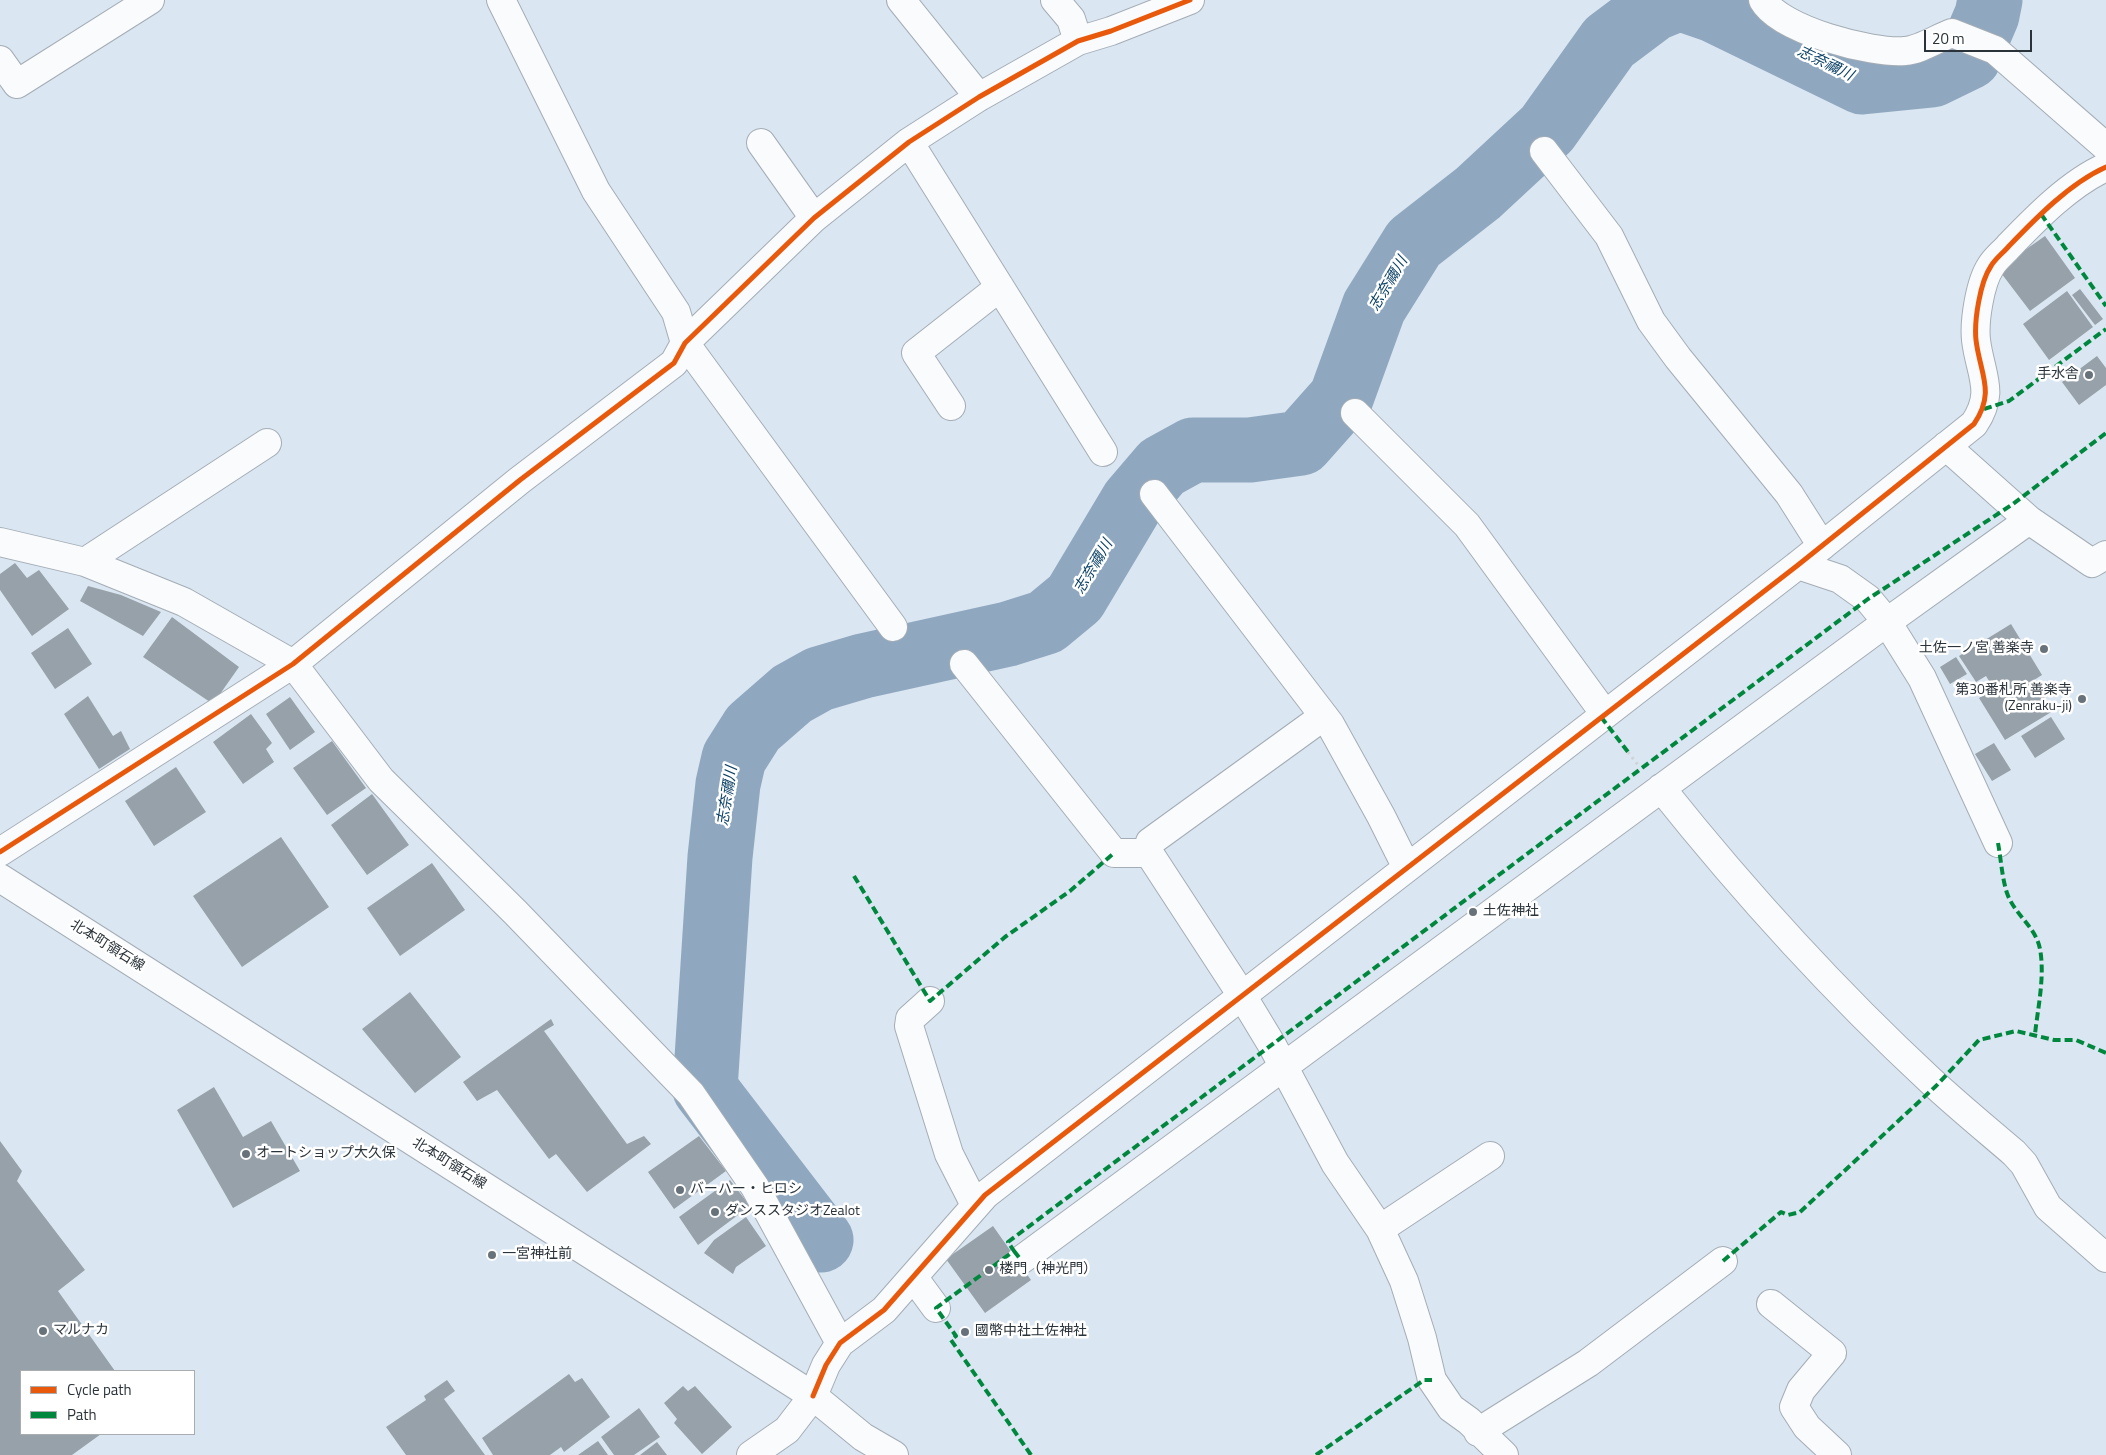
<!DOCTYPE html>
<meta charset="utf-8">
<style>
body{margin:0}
#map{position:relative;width:2106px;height:1455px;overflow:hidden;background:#dae6f1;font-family:"Titillium Web",sans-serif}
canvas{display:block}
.legend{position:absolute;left:20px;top:1370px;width:175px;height:65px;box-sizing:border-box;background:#fff;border:1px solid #aaadb0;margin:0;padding:6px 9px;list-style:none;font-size:15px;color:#2a333a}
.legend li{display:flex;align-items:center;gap:10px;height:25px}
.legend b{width:25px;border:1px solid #aaadb0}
.scale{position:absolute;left:1924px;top:30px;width:108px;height:22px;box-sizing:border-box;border:2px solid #2a333a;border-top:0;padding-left:6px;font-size:15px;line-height:18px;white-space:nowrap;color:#2a333a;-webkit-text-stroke:4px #fff;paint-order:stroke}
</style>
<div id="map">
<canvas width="2106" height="1455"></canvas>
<ul class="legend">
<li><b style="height:6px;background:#e8590c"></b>Cycle path</li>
<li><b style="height:6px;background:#00873e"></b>Path</li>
</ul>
<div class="scale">20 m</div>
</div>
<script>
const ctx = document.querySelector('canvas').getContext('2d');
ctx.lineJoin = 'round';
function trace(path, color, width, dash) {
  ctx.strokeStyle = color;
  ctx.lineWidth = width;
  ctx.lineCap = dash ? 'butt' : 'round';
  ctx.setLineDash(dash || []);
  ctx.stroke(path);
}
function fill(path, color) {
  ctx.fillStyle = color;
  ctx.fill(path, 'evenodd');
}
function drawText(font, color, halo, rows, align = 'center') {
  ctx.font = font + ' "Titillium Web","Noto Sans JP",sans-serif';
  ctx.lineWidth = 5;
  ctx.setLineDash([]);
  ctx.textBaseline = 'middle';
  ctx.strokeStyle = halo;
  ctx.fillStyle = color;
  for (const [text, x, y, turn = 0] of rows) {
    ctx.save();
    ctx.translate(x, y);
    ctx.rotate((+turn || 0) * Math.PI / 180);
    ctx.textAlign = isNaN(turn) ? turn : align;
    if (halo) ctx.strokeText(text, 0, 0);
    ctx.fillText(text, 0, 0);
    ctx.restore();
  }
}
trace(new Path2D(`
 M1685 0 1714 10 1862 82 1932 75 1969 57 1987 15 1990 0
 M821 1240 705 1089 720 857 728 784 734 758 753 728 792 694 819 679 863 666 1008 634 1046 622 1075 598 1133 501 1162 467 1193 450H1250L1301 443 1341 398 1374 307 1414 243 1478 193 1547 129 1609 42 1653 9 1675 0`), '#8fa8bf', 65);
fill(new Path2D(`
 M2045 236 2075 278 2030 311 1998 269Z
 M2080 289 2103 319 2095 325 2072 295Z
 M2067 291 2093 327 2049 360 2023 324Z
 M2097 356 2106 368V385L2079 405 2062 382Z
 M15 563 27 578 39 570 69 609 32 636 0 590V574Z
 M88 586 121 595 161 612 143 636 80 601Z
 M172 617 239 667 213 704 143 657Z
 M2011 624 2042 675 2034 680 2053 711 2005 740 1979 698 1994 689 1986 676 1976 682 1959 656Z
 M68 628 92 664 55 689 31 653Z
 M1956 657 1967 674 1950 684 1940 667Z
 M88 696 113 736 121 731 130 749 99 769 64 714Z
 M290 697 315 732 290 750 266 714Z
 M251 714 272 743 266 749 274 762 243 784 213 742Z
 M2051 717 2065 739 2035 758 2021 736Z
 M332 741 366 788 327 815 293 768Z
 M1994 743 2011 770 1992 781 1975 754Z
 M176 767 206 812 154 846 125 801Z
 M372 794 409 845 367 875 331 825Z
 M281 837 329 907 242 967 193 896Z
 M432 863 465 910 400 956 367 908Z
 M410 992 461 1057 415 1093 362 1029Z
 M551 1019 554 1025 544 1031 627 1144 644 1136 651 1144 587 1192 556 1154 549 1159 497 1090 477 1101 463 1082Z
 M214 1087 243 1137 271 1121 300 1171 233 1208 177 1110Z
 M699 1136 726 1171 674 1209 648 1172Z
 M0 1141 22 1171 17 1181 85 1270 58 1291 115 1371H21V1434H101L72 1455H0Z
 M730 1180 750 1206 698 1245 679 1217Z
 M746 1217 766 1246 736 1267 733 1274 704 1253 714 1240Z
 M993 1226 1031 1280 985 1313 946 1259Z
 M569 1374 575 1382 582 1378 610 1417 564 1452 561 1447 550 1455H493L482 1438Z
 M447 1380 455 1391 444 1399 485 1455H406L386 1427 426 1400 424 1396Z
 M683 1386 688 1391 695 1386 732 1427 702 1454 674 1423 677 1419 664 1403Z
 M639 1408 660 1437 634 1455H614L601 1437Z
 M598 1441 608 1455H578Z
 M657 1442 667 1455H640Z`), '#97a1a9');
const minor = new Path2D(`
 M501 0 596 191 676 312 685 343 893 627
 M901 0 979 97
 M1055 0 1071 19 1078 41
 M1763 0C1780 30 1872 54 1905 51 1920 50 1938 38 1952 33L1995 50 2106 147
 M0 60 17 84 150 0
 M909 142 1103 452
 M761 143 814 218
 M1544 151 1609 236 1651 321 1678 358 1789 494 1822 546
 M951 406 916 353 1000 287
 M1355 413 1467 525 1599 706 1601 717
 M1946 446 2029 520 2092 563 2106 555
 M1154 494 1330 724 1381 816 1407 868
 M0 542 85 562 184 602 293 664 381 780 515 912 691 1094 755 1187 840 1343
 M85 562 267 443
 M1798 565 1840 579 1868 599 1887 622 1922 678 1998 843
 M964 664 1114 853H1149L1243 997 1272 1045 1335 1163 1380 1229 1404 1281 1422 1338 1432 1380 1451 1408 1469 1421 1504 1455
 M1661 788C1744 892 1834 991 1931 1081 1958 1106 1986 1129 2014 1153L2024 1164 2048 1207 2106 1258
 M0 852 293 664 520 480 674 363 685 343 814 218 909 142 979 97 1078 41 1111 31 1190 0
 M1149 853 1150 842 1324 716
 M930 1001 910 1019 909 1026 949 1154 975 1205
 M1380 1229 1490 1156
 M1021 1260 1887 622 2029 520
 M914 1278 936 1308
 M1771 1304 1832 1353 1801 1390 1794 1407 1807 1427 1837 1455
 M813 1396 826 1365 840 1343 884 1310 985 1195 1798 565 1974 424C1996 392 1980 374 1976 340 1974 321 1980 282 1991 266 1995 259 2003 253 2009 246 2036 218 2070 183 2106 167
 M1478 1432 1588 1363 1723 1261`);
const secondary = new Path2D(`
 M0 878 813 1396 863 1437 894 1455
 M751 1455 787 1430 813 1396`);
trace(minor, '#a4adb5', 30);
trace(secondary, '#a4adb5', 30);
trace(new Path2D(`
 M1628 752 1638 765`), '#d0d3d6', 3, [2.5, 4]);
trace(minor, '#f9fbfd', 28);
trace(secondary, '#f9fbfd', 28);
trace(new Path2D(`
 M2041 214 2106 306
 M1984 409 2009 401 2106 329
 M1601 717 1628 752
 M1998 843C2001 859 2002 878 2007 893 2014 914 2036 927 2040 949 2045 976 2038 1007 2035 1034
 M854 876 930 1001 1005 937 1070 891 1114 853
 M1014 1251 1021 1260
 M1723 1261 1781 1212 1788 1215 1800 1212 1936 1086 1979 1040 2016 1031 2054 1040H2076L2106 1053
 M1031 1455 951 1340 956 1336 936 1308 1014 1251 1008 1242 1868 599 2013 504 2106 433
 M1316 1455 1424 1380H1432`), '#00873e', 4, [8, 4]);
trace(new Path2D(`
 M0 852 293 664 520 480 674 363 685 343 814 218 909 142 979 97 1078 41 1111 31 1190 0
 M813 1396 826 1365 840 1343 884 1310 985 1195 1798 565 1974 424C1996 392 1980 374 1976 340 1974 321 1980 282 1991 266 1995 259 2003 253 2009 246 2036 218 2070 183 2106 167`), '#e8590c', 5);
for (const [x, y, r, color] of [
 [2089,375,5,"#68727a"],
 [2044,649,5,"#68727a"],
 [2082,699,5,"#68727a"],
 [1473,912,5,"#68727a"],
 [246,1154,5,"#68727a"],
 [680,1190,5,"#68727a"],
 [715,1212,5,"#68727a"],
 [492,1255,5,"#68727a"],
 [989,1270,5,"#68727a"],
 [43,1331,5,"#68727a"],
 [965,1332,5,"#68727a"]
]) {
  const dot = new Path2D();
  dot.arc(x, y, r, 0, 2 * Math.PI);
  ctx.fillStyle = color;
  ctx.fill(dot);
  trace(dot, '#fff', 2);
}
drawText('14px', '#2a333a', '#fff', [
 ["手水舎",2079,375,"right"],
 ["土佐一ノ宮 善楽寺",2034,649,"right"],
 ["第30番札所 善楽寺",2072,691,"right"],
 ["(Zenraku-ji)",2072,707,"right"],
 ["土佐神社",1483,912],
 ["オートショップ大久保",256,1154],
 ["バーハー・ヒロシ",690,1190],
 ["ダンススタジオZealot",725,1212],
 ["一宮神社前",502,1255],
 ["楼門（神光門）",999,1270],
 ["マルナカ",53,1331],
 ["國幣中社土佐神社",975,1332]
], 'left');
drawText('14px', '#2a333a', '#fff', [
 ["北本町領石線",107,946,32],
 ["北本町領石線",449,1164,32]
]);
drawText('italic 15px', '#0b4166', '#fff', [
 ["志奈禰川",1825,64,26],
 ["志奈禰川",1389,284,-59],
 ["志奈禰川",1094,567,-59],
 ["志奈禰川",728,796,-81]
]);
</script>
